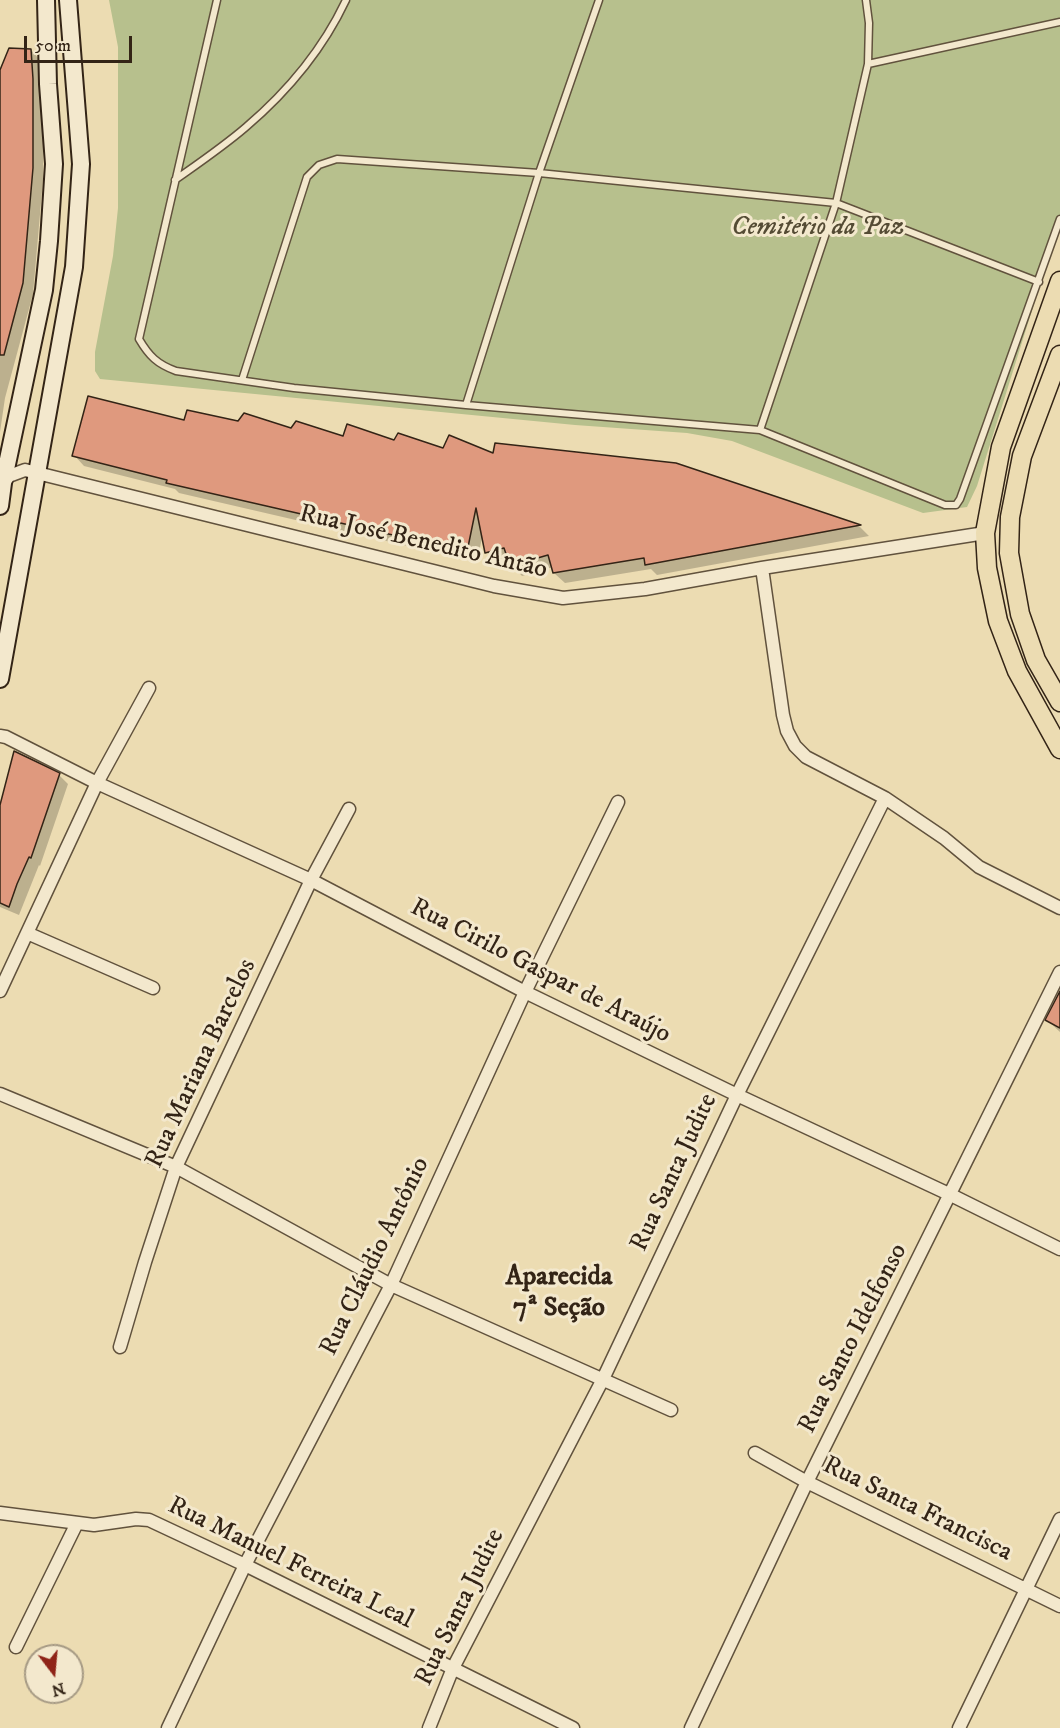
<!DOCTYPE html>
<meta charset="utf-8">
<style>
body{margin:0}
#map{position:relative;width:1060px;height:1728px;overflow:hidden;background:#ecdcb2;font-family:"IM FELL DW Pica",serif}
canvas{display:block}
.north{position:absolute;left:24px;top:1644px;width:60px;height:60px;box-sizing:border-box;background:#f3e8cd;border:2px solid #a69a84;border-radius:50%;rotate:164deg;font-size:16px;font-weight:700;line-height:24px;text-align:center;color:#332416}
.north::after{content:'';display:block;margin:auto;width:21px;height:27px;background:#8f2418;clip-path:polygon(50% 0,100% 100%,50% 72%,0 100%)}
.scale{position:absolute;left:24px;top:36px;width:108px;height:27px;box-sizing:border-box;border:3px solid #332416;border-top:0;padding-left:8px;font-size:18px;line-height:21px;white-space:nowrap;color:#332416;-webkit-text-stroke:4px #f3e8cd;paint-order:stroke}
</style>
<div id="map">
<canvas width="1060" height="1728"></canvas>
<div class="north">N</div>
<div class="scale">50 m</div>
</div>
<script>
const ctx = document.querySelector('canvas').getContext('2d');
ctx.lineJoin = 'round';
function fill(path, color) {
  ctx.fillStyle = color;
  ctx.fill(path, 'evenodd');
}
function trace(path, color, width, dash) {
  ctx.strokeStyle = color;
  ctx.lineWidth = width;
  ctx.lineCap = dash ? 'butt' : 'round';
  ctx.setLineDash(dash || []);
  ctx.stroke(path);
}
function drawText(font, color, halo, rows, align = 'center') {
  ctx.font = font + ' "IM FELL DW Pica",serif';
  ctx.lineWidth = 6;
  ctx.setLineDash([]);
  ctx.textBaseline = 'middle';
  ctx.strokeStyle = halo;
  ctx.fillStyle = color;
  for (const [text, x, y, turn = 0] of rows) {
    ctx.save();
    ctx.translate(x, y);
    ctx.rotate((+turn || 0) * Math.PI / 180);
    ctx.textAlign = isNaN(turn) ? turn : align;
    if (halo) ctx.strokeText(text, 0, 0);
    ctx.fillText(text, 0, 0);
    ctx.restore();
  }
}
fill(new Path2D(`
 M109 0H1060V221L977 486 967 507 923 513 732 441 687 433 575 425 100 379 95 371V352L113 256 118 208V47Z`), '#b7c08d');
fill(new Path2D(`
 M31 50 41 61 43 90V180L33 294 5 398 0 432V74Z
 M238 423 344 438 395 442 494 455 676 465 860 527 869 536 657 575 651 569 565 583 554 573 553 567 522 576 512 565 510 559 497 563 487 552 483 533 477 562 179 493 175 489 84 466 74 455Z
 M59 775 68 784 40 866 39 865 19 915 0 907V812Z
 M1060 995V1032L1047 1020Z`), '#0003');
const building = new Path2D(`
 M9 48 31 49 33 79V168L23 283 4 355H0V70Z
 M88 396 184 420 187 410 238 421 244 413 291 428 296 421 343 436 347 424 394 440 398 433 443 448 449 435 493 453 495 443 676 463 861 525 645 565 644 558 553 573 548 555 510 566 504 548 485 553 476 508 467 552 166 483 167 480 72 456Z
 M14 751 60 773 31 858 29 857 17 884 9 907 0 903V805Z
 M1060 991V1028L1045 1020Z`);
fill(building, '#df997e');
trace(building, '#332416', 1.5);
const lane = new Path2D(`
 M217 0 139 339C149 356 157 364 176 371L294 388 466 405 760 430 836 203 868 64 869 23 866 0
 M868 64 1060 22
 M175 180C199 163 224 146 246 127 287 92 323 49 346 0
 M242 380 307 177 319 165 337 159 539 173 599 0
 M466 405 539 173 836 203 1039 282
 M760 430 945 505H956L960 499 1060 219`);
const street = new Path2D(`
 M3 483 9 476 25 470 494 586 563 598 645 589 762 568 985 533
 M762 568 783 715 787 731 795 746 806 757 885 798 944 838 979 867 1060 908
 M0 736 6 737 97 783 311 880 525 992 737 1095 951 1195 1060 1249
 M27 933 153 988
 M0 991 97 783 149 688
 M0 1094 176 1167 391 1285 671 1410
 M120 1347 145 1262 176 1167 311 880 349 809
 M755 1453 807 1482 1060 1606
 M0 1513 94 1525 136 1519 149 1520 245 1565 573 1728
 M16 1647 77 1523
 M168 1728 245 1565 391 1285 525 992 618 802
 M429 1728 453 1668 603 1379 737 1095 885 798
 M691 1728 807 1482 1060 972
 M959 1728 1060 1519`);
const secondary = new Path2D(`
 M0 506 3 483 44 290 49 241 54 164 48 84 46 0
 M0 679 74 267 81 164 68 0`);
const primary = new Path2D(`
 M1060 281 1001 447 985 533 987 568 998 621 1017 671 1060 749
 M1060 355 1022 456 1010 517 1009 553 1020 614 1036 660 1060 702`);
trace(lane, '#61523d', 9);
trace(street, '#61523d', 15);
trace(secondary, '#332416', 20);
trace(primary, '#332416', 21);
trace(lane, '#f3e8cd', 6);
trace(street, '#f3e8cd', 12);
trace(secondary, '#f3e8cd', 16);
trace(primary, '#ecdcb2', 18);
drawText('italic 26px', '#544b34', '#f3e8cd', [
 ["Cemitério da Paz",818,229]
]);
drawText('26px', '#332416', '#f3e8cd', [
 ["Rua José Benedito Antão",423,543,13],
 ["Rua Cirilo Gaspar de Araújo",540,972,27],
 ["Rua Mariana Barcelos",202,1064,-65],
 ["Rua Santa Judite",675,1173,-65],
 ["Rua Cláudio Antônio",376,1257,-64],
 ["Rua Santo Idelfonso",854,1339,-63],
 ["Rua Santa Francisca",917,1510,26],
 ["Rua Manuel Ferreira Leal",290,1564,26],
 ["Rua Santa Judite",461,1608,-64]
]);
drawText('bold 27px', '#332416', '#f3e8cd', [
 ["Aparecida",559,1278],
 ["7ª Seção",559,1309]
]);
</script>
